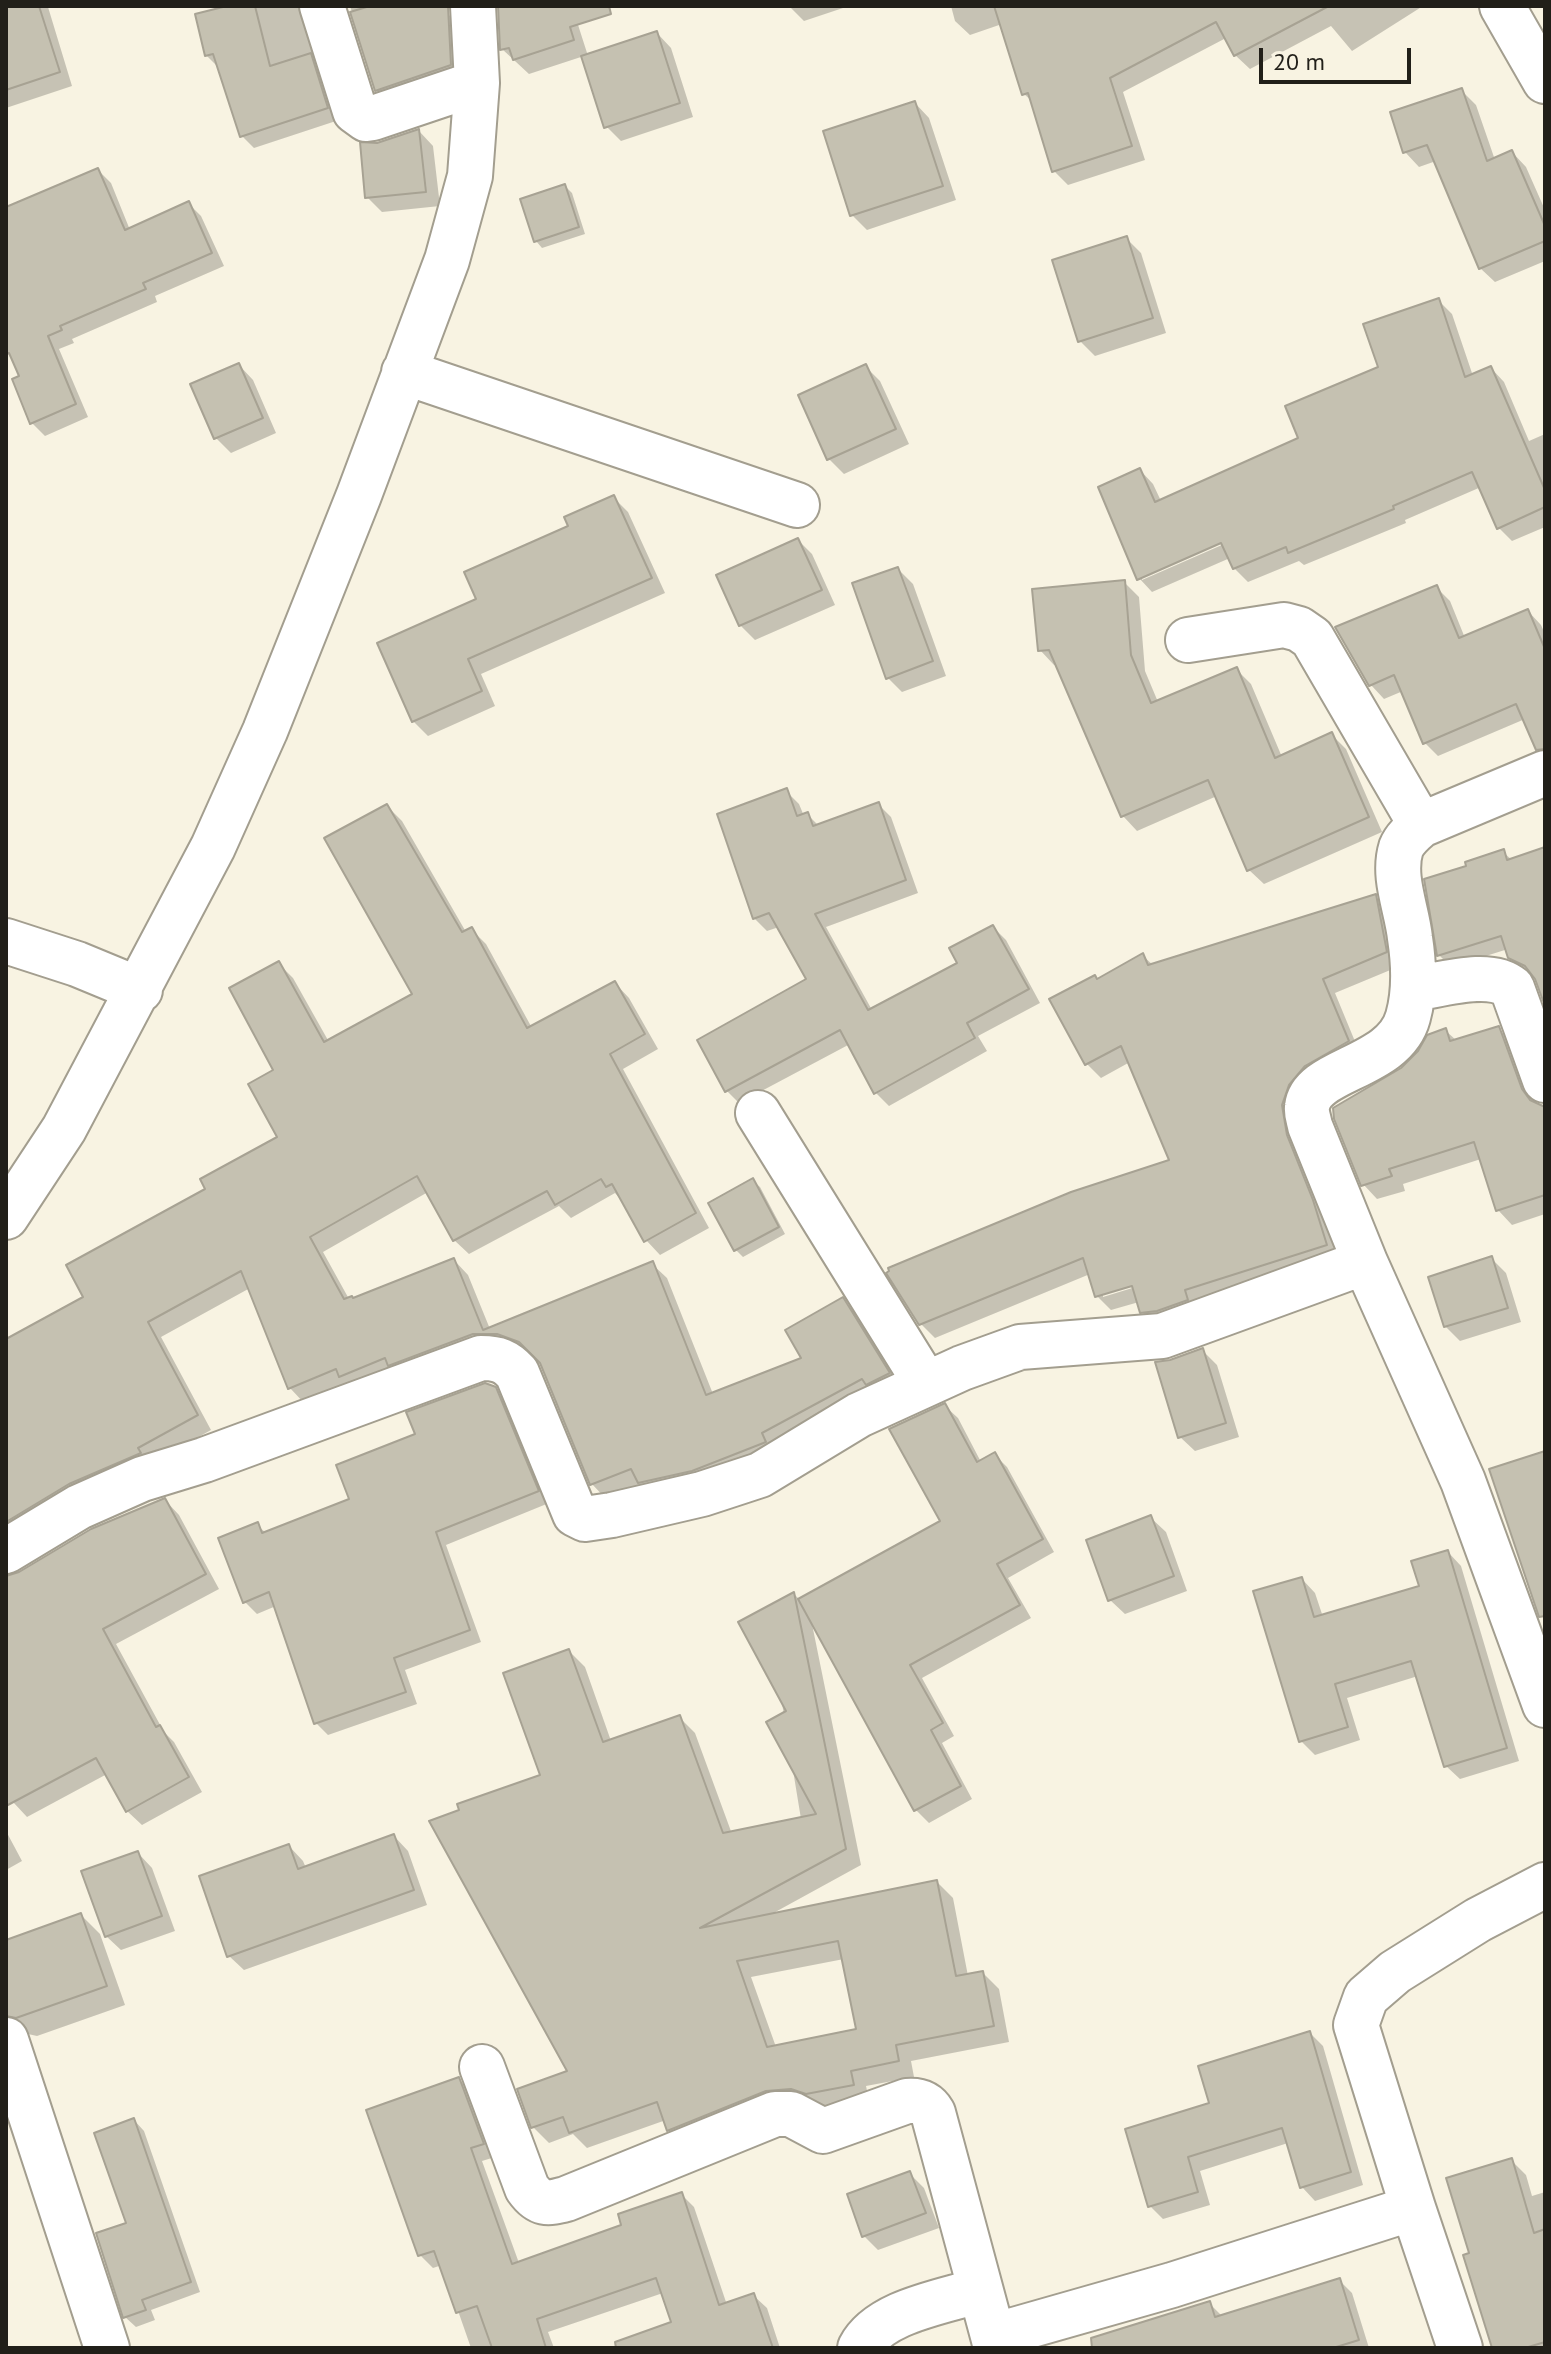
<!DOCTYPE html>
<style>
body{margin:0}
#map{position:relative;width:1551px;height:2354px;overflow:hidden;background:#f8f3e2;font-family:"PT Sans",sans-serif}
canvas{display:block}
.frame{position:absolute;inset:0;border:8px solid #211f19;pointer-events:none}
.scale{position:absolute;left:1259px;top:48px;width:152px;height:36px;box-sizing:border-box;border:4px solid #211f19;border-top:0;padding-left:10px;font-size:24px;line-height:28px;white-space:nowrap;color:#211f19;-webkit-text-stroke:6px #f8f3e2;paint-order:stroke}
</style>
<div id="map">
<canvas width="1551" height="2354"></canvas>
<div class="frame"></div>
<div class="scale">20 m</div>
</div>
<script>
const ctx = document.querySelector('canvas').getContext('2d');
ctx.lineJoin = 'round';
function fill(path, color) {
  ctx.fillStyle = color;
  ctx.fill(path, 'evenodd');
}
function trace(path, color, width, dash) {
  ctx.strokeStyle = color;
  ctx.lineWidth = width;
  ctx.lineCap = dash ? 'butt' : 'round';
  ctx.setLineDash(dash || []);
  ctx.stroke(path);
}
fill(new Path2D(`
 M6 6 48 7 72 86 6 108Z
 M236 6H314L339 120 254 148 242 136 218 67 206 55Z
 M350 6H434L448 14 462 28 465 80 391 104 377 90Z
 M498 6H572L588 56 657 33 671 48 693 117 621 141 606 126 584 56 529 74 502 49Z
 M789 6H849L804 21Z
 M951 6H1423L1352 51 1331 26 1250 69 1235 55 1226 38 1123 92 1145 160 1068 185 1054 171 1033 102 1024 94 1002 24 970 35 955 21Z
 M1461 90 1476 105 1495 160 1512 152 1526 167 1545 210V261L1495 282 1480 268 1436 161 1419 167 1405 152Z
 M915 103 929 118 956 200 867 230 852 215 825 133Z
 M419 131 433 146 440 206 382 212 367 197 377 145Z
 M98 170 111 183 130 230 188 203 201 216 224 266 155 296 157 302 72 339 74 343 59 349 88 417 45 436 32 423 22 377 6 341V210Z
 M565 186 572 193 585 234 542 248 536 241Z
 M1126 238 1141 253 1166 333 1095 356 1080 341Z
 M1438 300 1452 314 1473 376 1491 368 1504 382 1529 441 1545 434V527L1512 541 1498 527 1481 487 1405 520 1406 523 1304 565 1299 561 1248 582 1234 568 1230 558 1152 592 1139 578 1140 470 1153 484 1161 501 1300 439 1380 368ZM1230 537 1231 541 1142 580V575Z
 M239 365 253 380 276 433 231 453 216 438Z
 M866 367 880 381 909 444 844 474 829 459Z
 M614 498 628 512 665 593 481 674 495 706 428 736 413 721 478 600 570 527Z
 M798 540 812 554 835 605 755 640 740 625Z
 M898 569 913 584 946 676 902 692 888 678Z
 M1124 582 1139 597 1145 671 1158 702 1236 669 1251 684 1282 757 1332 735 1346 749 1382 832 1264 884 1249 870 1217 796 1137 831 1123 816 1057 664 1054 665 1040 650Z
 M1436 587 1450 601 1465 638 1528 611 1541 625 1545 634V751L1533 739 1525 719 1438 756 1424 742 1403 691 1384 699 1371 685Z
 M786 791 799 804 804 816 808 815 819 826 878 804 891 817 918 893 826 927 872 1010 959 964 993 927 1006 940 1040 1003 978 1036 987 1051 889 1106 876 1093 850 1044 739 1103 726 1090 809 980 779 927 767 931 754 918Z
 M387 806 402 821 466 932 471 929 486 944 532 1028 615 983 629 998 658 1049 623 1069 709 1228 660 1255 646 1240 622 1201 615 1193 571 1218 559 1206 469 1254 454 1240 428 1192 323 1252 349 1299 353 1300 454 1260 468 1275 490 1329 652 1264 667 1278 713 1394 804 1359 842 1300 857 1314 903 1388 776 1448 654 1497 642 1485 606 1499 592 1484 542 1362 536 1356 513 1348 304 1403 290 1388 250 1288 161 1337 211 1430 6 1545V1342L85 1297 208 1190 280 1137 276 1071 278 963 293 978 329 1042 415 994Z
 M1545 849V985L1537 977 1523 970 1510 957 1508 949 1451 967 1439 955 1469 867 1503 852 1512 860Z
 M1375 896 1389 910 1400 966 1335 993 1361 1056 1319 1080 1326 1216 1340 1259 1156 1326 1142 1312 1139 1302 1111 1310 1097 1296 1090 1274 935 1338 921 1324 1171 1161 1130 1062 1101 1078 1087 1064 1098 980 1143 956 1153 965ZM1141 1281 1142 1285 1103 1297V1293Z
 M1498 1028 1513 1043 1535 1103 1545 1108V1214L1512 1225 1498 1210 1481 1159 1403 1184 1405 1191 1377 1199 1363 1184 1402 1070 1446 1031 1457 1041Z
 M753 1181 760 1187 785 1234 743 1257 736 1250Z
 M1492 1259 1506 1273 1521 1322 1460 1341 1445 1326Z
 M1202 1350 1217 1365 1239 1437 1195 1451 1180 1437Z
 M494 1389 507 1401 549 1503 446 1545 481 1642 405 1670 417 1704 328 1735 316 1723 276 1606 257 1614 245 1602 257 1525 266 1533 352 1500Z
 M945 1406 958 1418 981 1462 995 1455 1007 1467 1054 1552 1008 1578 1031 1618 922 1678 954 1736 942 1743 972 1799 929 1823 916 1810 812 1624 861 1865 768 1916 937 1882 953 1898 968 1976 983 1973 999 1989 1009 2042 911 2061 914 2077 866 2086 869 2100 685 2146 669 2130 666 2120 587 2148 573 2134 549 2143 533 2127 570 2073 542 1776 569 1651 585 1667 611 1741 679 1717 695 1733 732 1834 801 1819 781 1697 794 1594 800 1600 942 1522ZM844 1959 858 2031 776 2047 751 1977Z
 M165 1500 179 1515 219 1589 116 1644 164 1732 174 1742 202 1792 142 1825 127 1811 107 1774 27 1817 13 1802 6 1790V1578Z
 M1151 1518 1166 1532 1187 1591 1125 1614 1110 1600Z
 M1448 1552 1461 1566 1519 1761 1460 1779 1446 1766 1418 1676 1347 1698 1360 1740 1315 1755 1301 1741 1302 1579 1315 1593 1323 1617 1422 1587Z
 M6 1831 22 1861 6 1870Z
 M394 1836 408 1851 427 1905 244 1970 229 1956 289 1846 303 1861 306 1868Z
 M138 1853 152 1868 175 1931 121 1950 106 1936Z
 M81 1915 100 1934 125 2005 37 2036 28 2034 23 2029 6 2039V1942Z
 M1310 2033 1323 2046 1363 2185 1315 2201 1302 2187 1288 2143 1200 2171 1210 2205 1163 2219 1150 2206 1212 2104Z
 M459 2079 471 2092 495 2157 482 2161 519 2263 624 2226 681 2194 694 2207 727 2305 754 2296 767 2308 780 2348H682L663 2293 548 2332 554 2348H471L442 2265 433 2268 420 2255Z
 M134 2120 144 2131 200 2292 151 2310 155 2320 136 2327 125 2317Z
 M1511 2160 1526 2175 1532 2196 1545 2192V2348H1494L1471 2255Z
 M909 2173 924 2188 939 2228 878 2250 864 2236Z
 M1339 2280 1352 2293 1369 2348H1128L1210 2304 1223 2317Z`), '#0003');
const building = new Path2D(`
 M6 6H39L60 72 6 90Z
 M227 6H255L270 66 311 53 328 108 240 137 213 54 205 56 195 14Z
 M370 6H448L451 65 375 91 350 12Z
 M498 6H609L611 14 570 27 574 40 513 60 509 48 500 50Z
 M994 6H1329L1234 56 1216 22 1110 78 1132 146 1052 172 1028 93 1022 95Z
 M657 31 680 103 604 128 581 56Z
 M1462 88 1487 161 1512 150 1545 226V241L1479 269 1427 145 1403 153 1390 112Z
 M915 101 943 186 850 216 823 131Z
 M419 129 426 192 365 198 360 142 377 143Z
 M98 168 125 230 189 201 212 253 143 283 146 289 60 326 62 330 48 336 76 404 30 424 12 379 19 376 9 353 6 354V207Z
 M565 184 579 227 534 242 520 199Z
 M1127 236 1153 318 1078 342 1052 260Z
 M1439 298 1465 377 1491 366 1545 490V507L1497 529 1472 472 1393 506 1394 509 1288 553 1286 547 1233 569 1221 543 1137 580 1098 487 1140 468 1155 502 1298 438 1285 406 1378 367 1363 324Z
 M239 363 263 418 214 439 190 384Z
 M866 364 896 429 827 460 798 395Z
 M614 495 652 578 468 659 482 691 412 722 377 643 476 599 464 572 568 526 564 517Z
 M798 538 822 590 739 626 716 575Z
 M898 567 933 661 886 679 852 583Z
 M1125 580 1131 655 1151 703 1237 667 1275 758 1332 732 1369 817 1247 871 1208 780 1121 817 1049 650 1038 651 1032 589Z
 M1437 585 1459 638 1528 609 1545 649V749L1536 750 1516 704 1423 744 1394 675 1369 686 1335 627Z
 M787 788 797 816 808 812 813 826 879 802 906 880 815 914 868 1010 957 963 949 948 993 925 1029 989 967 1023 975 1038 874 1094 840 1030 725 1092 697 1040 806 979 769 913 753 919 717 814Z
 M387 804 462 932 472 927 527 1028 615 981 645 1034 610 1054 696 1213 644 1242 612 1184 606 1187 601 1179 555 1205 547 1191 453 1241 417 1176 310 1237 344 1299 352 1296 353 1298 454 1258 483 1330 653 1261 706 1395 801 1358 785 1330 843 1297 890 1373 866 1385 862 1379 762 1433 766 1442 692 1471 638 1483 631 1469 590 1485 540 1363 519 1342 497 1334H473L388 1366 385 1358 339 1377 336 1369 288 1389 241 1271 148 1322 198 1415 138 1448 141 1453 69 1484 6 1522V1339L83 1297 66 1265 205 1189 200 1179 277 1137 248 1084 273 1070 229 988 279 961 324 1042 412 994 324 838Z
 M1545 847V1006L1535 979 1525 966 1508 958 1501 936 1437 956 1424 879 1466 866 1465 862 1504 849 1507 860Z
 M1376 894 1387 952 1323 979 1349 1041 1305 1066 1289 1085 1282 1105 1287 1135 1313 1200 1327 1245 1185 1290 1188 1300 1157 1311 1140 1313 1132 1286 1095 1297 1083 1258 919 1325 886 1273 889 1271 888 1268 1071 1192 1169 1160 1121 1046 1085 1065 1049 999 1095 975 1097 979 1143 953 1148 965Z
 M1499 1026 1522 1089 1530 1100 1545 1107V1195L1496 1211 1474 1142 1389 1169 1392 1176 1361 1186 1334 1119 1333 1108 1401 1068 1418 1051 1427 1035 1446 1028 1450 1041Z
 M753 1178 779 1227 734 1251 708 1203Z
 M1492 1256 1508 1308 1444 1327 1428 1277Z
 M1203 1348 1226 1423 1178 1438 1155 1362 1170 1360Z
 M485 1383 496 1387 539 1491 436 1532 470 1630 394 1658 406 1692 314 1724 269 1592 243 1603 218 1538 258 1522 262 1533 349 1499 336 1465 415 1434 406 1412Z
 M945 1403 977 1462 995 1452 1043 1539 997 1564 1020 1605 910 1665 943 1723 931 1730 961 1786 914 1811 798 1599 940 1521 889 1429Z
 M1545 1451V1616L1539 1617 1489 1469Z
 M165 1498 206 1574 103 1629 156 1727 160 1725 189 1777 126 1812 96 1758 6 1806V1576L19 1572 91 1529Z
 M1151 1515 1174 1576 1108 1601 1086 1540Z
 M1448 1550 1507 1748 1444 1767 1411 1661 1335 1684 1348 1727 1299 1742 1253 1591 1302 1577 1314 1617 1419 1586 1411 1561Z
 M794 1592 846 1849 700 1928 937 1880 956 1976 983 1971 994 2026 896 2045 899 2061 851 2071 854 2085 806 2094 791 2089 766 2091 667 2131 657 2102 569 2133 563 2117 531 2128 517 2089 567 2071 429 1821 459 1810 457 1804 540 1775 503 1673 569 1649 603 1742 680 1715 723 1833 816 1814 766 1722 786 1711 738 1622ZM838 1941 856 2029 767 2047 737 1961Z
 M394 1834 414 1890 227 1957 199 1876 289 1844 298 1869Z
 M138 1851 162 1916 105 1937 81 1871Z
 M81 1913 107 1986 16 2018 6 2016V1940Z
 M1310 2031 1351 2172 1300 2188 1282 2128 1188 2157 1198 2192 1148 2207 1125 2129 1209 2103 1198 2066Z
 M459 2077 484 2144 471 2148 512 2264 621 2225 618 2214 682 2192 719 2305 754 2293 773 2348H616L615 2342 671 2322 656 2278 537 2319 546 2348H492L477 2306 456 2313 434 2251 418 2256 366 2110Z
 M134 2118 191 2282 142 2300 146 2310 123 2318 96 2233 126 2223 94 2133Z
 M1512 2158 1534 2233 1545 2229V2342L1525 2348H1492L1463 2255 1469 2253 1446 2178Z
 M910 2171 926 2213 862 2237 847 2194Z
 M1340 2278 1359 2340 1333 2348H1092L1091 2338 1210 2301 1215 2317Z`);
fill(building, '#c5c1b1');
trace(building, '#a7a293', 2);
const minor = new Path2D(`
 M322 6 355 111 366 119 373 118 477 83
 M1502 6 1545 81
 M404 372 797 505
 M1188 640 1284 625 1299 629 1312 638 1421 825
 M6 941 77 964 140 990
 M1413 989C1441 985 1490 969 1512 988L1545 1080
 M758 1113 926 1384
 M6 1217 64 1129 213 847 265 731 359 495 447 260 470 176 477 83 473 6
 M1365 1262 1463 1481 1545 1705
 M6 1551 79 1507 142 1479 204 1460 481 1358C498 1358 506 1361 517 1373L575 1514 585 1519 612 1515 702 1494 760 1475 859 1415 962 1368 1020 1347 1162 1336 1365 1262 1310 1126C1309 1120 1306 1113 1307 1107 1311 1068 1394 1069 1408 1017 1415 992 1414 964 1410 938 1407 909 1392 877 1401 848 1405 838 1414 831 1421 825L1545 773
 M6 2040 107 2348
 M482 2067 527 2188C539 2205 547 2204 566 2199L775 2114H791L823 2131 907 2101C919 2100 927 2103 933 2113L993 2336
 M1413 2208 1460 2348
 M860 2348C879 2311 943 2302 980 2290
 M996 2348 993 2336 1172 2285 1413 2208 1356 2025 1366 1997 1395 1972 1478 1920 1545 1885`);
trace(minor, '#a39e8f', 48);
trace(minor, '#fff', 44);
</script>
